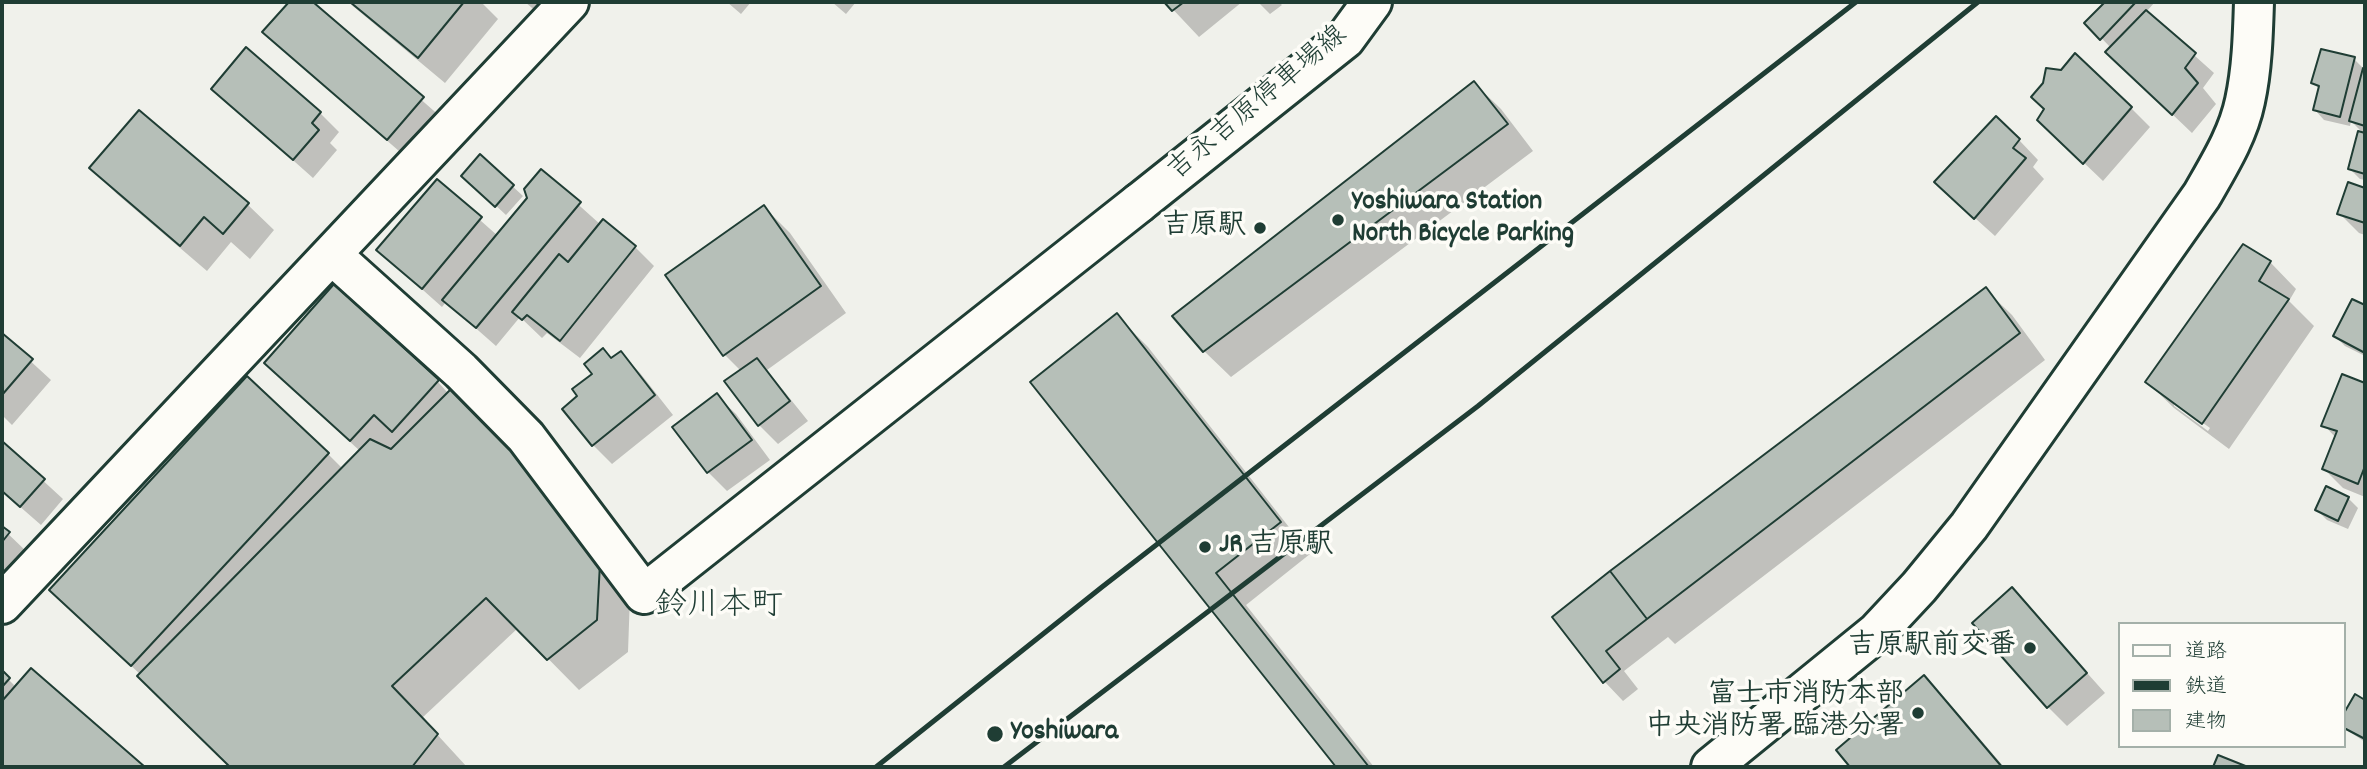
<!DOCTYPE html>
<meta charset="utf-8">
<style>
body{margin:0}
#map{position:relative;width:2367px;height:769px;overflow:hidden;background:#f0f1eb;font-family:Dekko,"Klee One",sans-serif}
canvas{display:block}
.frame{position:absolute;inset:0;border:4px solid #1f3d34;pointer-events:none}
.legend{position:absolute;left:2118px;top:622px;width:228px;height:126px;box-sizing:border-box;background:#fdfcf7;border:2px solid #a4b0a9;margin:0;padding:9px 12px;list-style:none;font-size:21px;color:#1f3d34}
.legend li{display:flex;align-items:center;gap:14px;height:35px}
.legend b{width:35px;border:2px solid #a4b0a9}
</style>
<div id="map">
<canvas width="2367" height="769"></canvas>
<div class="frame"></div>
<ul class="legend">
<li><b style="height:9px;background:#fdfcf7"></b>道路</li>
<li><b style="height:9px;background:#1f3d34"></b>鉄道</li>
<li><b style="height:19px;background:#b6bfb8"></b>建物</li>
</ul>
</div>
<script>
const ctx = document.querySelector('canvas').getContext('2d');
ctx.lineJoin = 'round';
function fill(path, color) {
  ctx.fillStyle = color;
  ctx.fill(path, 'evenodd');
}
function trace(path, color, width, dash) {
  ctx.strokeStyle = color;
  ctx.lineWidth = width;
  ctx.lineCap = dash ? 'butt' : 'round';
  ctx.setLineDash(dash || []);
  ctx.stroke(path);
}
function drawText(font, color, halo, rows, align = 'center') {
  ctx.font = font + ' Dekko,"Klee One",sans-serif';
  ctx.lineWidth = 7;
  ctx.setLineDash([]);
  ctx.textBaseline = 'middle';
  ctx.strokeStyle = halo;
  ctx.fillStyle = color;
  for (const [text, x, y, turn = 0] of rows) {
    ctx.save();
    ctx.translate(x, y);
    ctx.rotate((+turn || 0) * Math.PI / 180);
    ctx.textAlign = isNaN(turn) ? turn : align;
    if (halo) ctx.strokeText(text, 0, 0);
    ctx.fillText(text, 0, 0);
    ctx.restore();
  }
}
fill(new Path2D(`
 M291 2H310L442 118 407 158 284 51 265 32Z
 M348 2H481L498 19 445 83Z
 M525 2H583L558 30Z
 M727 2H751L741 14Z
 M832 2H856L846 14Z
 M1166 2H1242L1199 37Z
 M1258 2H1279L1282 5 1270 14Z
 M2107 2H2155L2146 12 2214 73 2203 88 2216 104 2192 133 2127 71 2111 48 2087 23Z
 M2354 59 2365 70V180L2360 179 2350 169 2365 135 2351 121 2350 126 2324 120 2315 110 2320 89 2313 83Z
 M1474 83 1501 109 1533 151 1231 377 1204 351Z
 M213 89 320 113 339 132 330 143 337 150 313 178Z
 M2131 108 2150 127 2103 181 2059 139Z
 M2019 140 2038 160 2033 167 2044 179 1995 236 1956 201Z
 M481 157 523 196 506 215 464 176Z
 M91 168 247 204 274 230 250 259 231 242 207 271 117 194Z
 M542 172 601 225 635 247 654 266 580 358 547 333 542 338 520 317 496 346 446 302 442 307 378 250 437 182 498 236 529 198Z
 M2349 185 2365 190V235L2359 233 2339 213Z
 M764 207 790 233 846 313 767 370 808 421 778 444 759 425 741 371 725 355 668 275Z
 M2270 262 2296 289 2289 301 2314 326 2229 449 2174 408 2147 382ZM2174 402 2210 428 2208 431 2174 406Z
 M1985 289 2012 315 2045 360 1675 644 1668 637 1624 671 1638 689 1623 701 1604 681 1554 617Z
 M2353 301 2365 307V356L2345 346 2335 336Z
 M1117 316 1148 347 1310 554 1246 605 1374 767H1338L1032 382Z
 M2 335 51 380 12 425 2 415Z
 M621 354 640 373 673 415 612 464 593 445 580 397 595 375Z
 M2343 376 2365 385V497L2343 488 2324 469 2336 438 2324 425Z
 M438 382 630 596 628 652 579 690 518 628 422 718 467 767H232L141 675 83 621 328 454 343 469 360 451 292 389Z
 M716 395 736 414 770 460 727 491 708 472Z
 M2 443 63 499 41 525 2 491Z
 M2348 498 2358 508 2348 529 2327 520 2317 510Z
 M2 528 28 553 2 585Z
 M2012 589 2105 693 2067 726 2048 707Z
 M31 670 142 767H2V673L16 687Z
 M1924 678 1950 704 2004 767H1853L1838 750Z
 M2356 696 2365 701V742L2344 728V717Z`), '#0003');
const building = new Path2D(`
 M289 2H313L424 97 387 140 262 32Z
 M350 2H464L418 58Z
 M1164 2H1184L1172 11Z
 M2105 2H2136L2100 40 2084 23Z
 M2146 10 2196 53 2185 68 2198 83 2172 115 2105 52Z
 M246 47 321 112 312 123 319 130 293 160 211 89Z
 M2321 49 2355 57 2340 117 2313 110 2319 86 2311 83Z
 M2075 53 2132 107 2083 164 2037 120 2044 109 2031 97 2043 83 2046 68 2061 70Z
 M2363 68H2365V126L2349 121Z
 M1474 81 1508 124 1203 352 1172 316Z
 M139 110 249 203 223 234 204 217 180 246 89 168Z
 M1996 116 2020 139 2013 148 2026 158 1974 219 1934 182Z
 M2358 131 2365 133V174L2348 169Z
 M480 154 514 185 495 207 461 176Z
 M541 169 581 202 476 328 442 300 527 198 524 189Z
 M437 179 482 217 422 289 376 250Z
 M2348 182 2365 188V223L2337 214Z
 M764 205 821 286 723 356 665 275Z
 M603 219 636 246 560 341 527 315 522 320 512 312 559 254 568 262Z
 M2243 244 2271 261 2259 281 2289 299 2202 424 2145 382Z
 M334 284 439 380 392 432 374 415 350 441 264 363Z
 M1986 287 2020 333 1647 619 1610 571Z
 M2352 299 2365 305V353L2333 336Z
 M1117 313 1281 522 1216 573 1369 767H1336L1030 382Z
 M2 333 33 359 2 395Z
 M603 348 611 358 621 351 655 395 592 446 562 409 577 396 572 389 592 374 584 364Z
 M757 358 790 401 758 426 724 381Z
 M2342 374 2365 383V466L2358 484 2322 469 2337 431 2321 426Z
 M247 376 329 453 131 666 49 590Z
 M452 388 509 442 600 563 597 620 547 660 486 598 392 686 438 734 412 767H230L137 676 370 439 391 449Z
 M717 393 752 440 707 473 672 427Z
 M2 441 45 479 20 507 2 491Z
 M2326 486 2349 497 2338 521 2315 510Z
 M2 526 10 532 2 542Z
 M1610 571 1647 619 1606 651 1620 669 1603 683 1552 617Z
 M2012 587 2087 673 2047 708 1972 623Z
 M31 668 145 767H2V701Z
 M2 670 10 678 2 687Z
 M1924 675 2002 767H1850L1836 750Z
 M2355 694 2365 700V739L2344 728V713Z
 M2218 755 2248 767H2213Z`);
fill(building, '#b6bfb8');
trace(building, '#1f3d34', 2);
const street = new Path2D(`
 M332 255 461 371 526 437 644 594 1139 203
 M2 604 569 2`);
const secondary = new Path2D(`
 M1139 203 1345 39 1372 2
 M1711 767 1877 632 1919 587 1969 526 2202 195C2219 165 2238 135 2245 101 2252 69 2253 34 2254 2`);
trace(street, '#1f3d34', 44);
trace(secondary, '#1f3d34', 44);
trace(street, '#fdfcf7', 38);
trace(secondary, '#fdfcf7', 38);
trace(new Path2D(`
 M876 767 1102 587 1856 2
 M1004 767 1478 406 1978 2`), '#1f3d34', 5);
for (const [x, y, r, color] of [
 [1338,220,7,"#1f3d34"],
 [1260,228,7,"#1f3d34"],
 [1205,547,7,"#1f3d34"],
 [2030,648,7,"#1f3d34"],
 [1918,713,7,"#1f3d34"],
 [995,734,9,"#1f3d34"]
]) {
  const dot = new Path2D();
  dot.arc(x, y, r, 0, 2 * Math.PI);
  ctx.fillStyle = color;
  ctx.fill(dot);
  trace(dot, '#fdfcf7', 2.5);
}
drawText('28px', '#1f3d34', '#fdfcf7', [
 ["吉永吉原停車場線",1259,105,-40]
]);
drawText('bold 28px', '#1f3d34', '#fdfcf7', [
 ["Yoshiwara Station",1352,204],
 ["North Bicycle Parking",1352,236],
 ["吉原駅",1246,228,"right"],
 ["JR 吉原駅",1219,547],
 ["吉原駅前交番",2016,648,"right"],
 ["富士市消防本部",1904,697,"right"],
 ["中央消防署 臨港分署",1904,729,"right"],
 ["Yoshiwara",1011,734]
], 'left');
drawText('32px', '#1f3d34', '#fdfcf7', [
 ["鈴川本町",719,609]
]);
</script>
